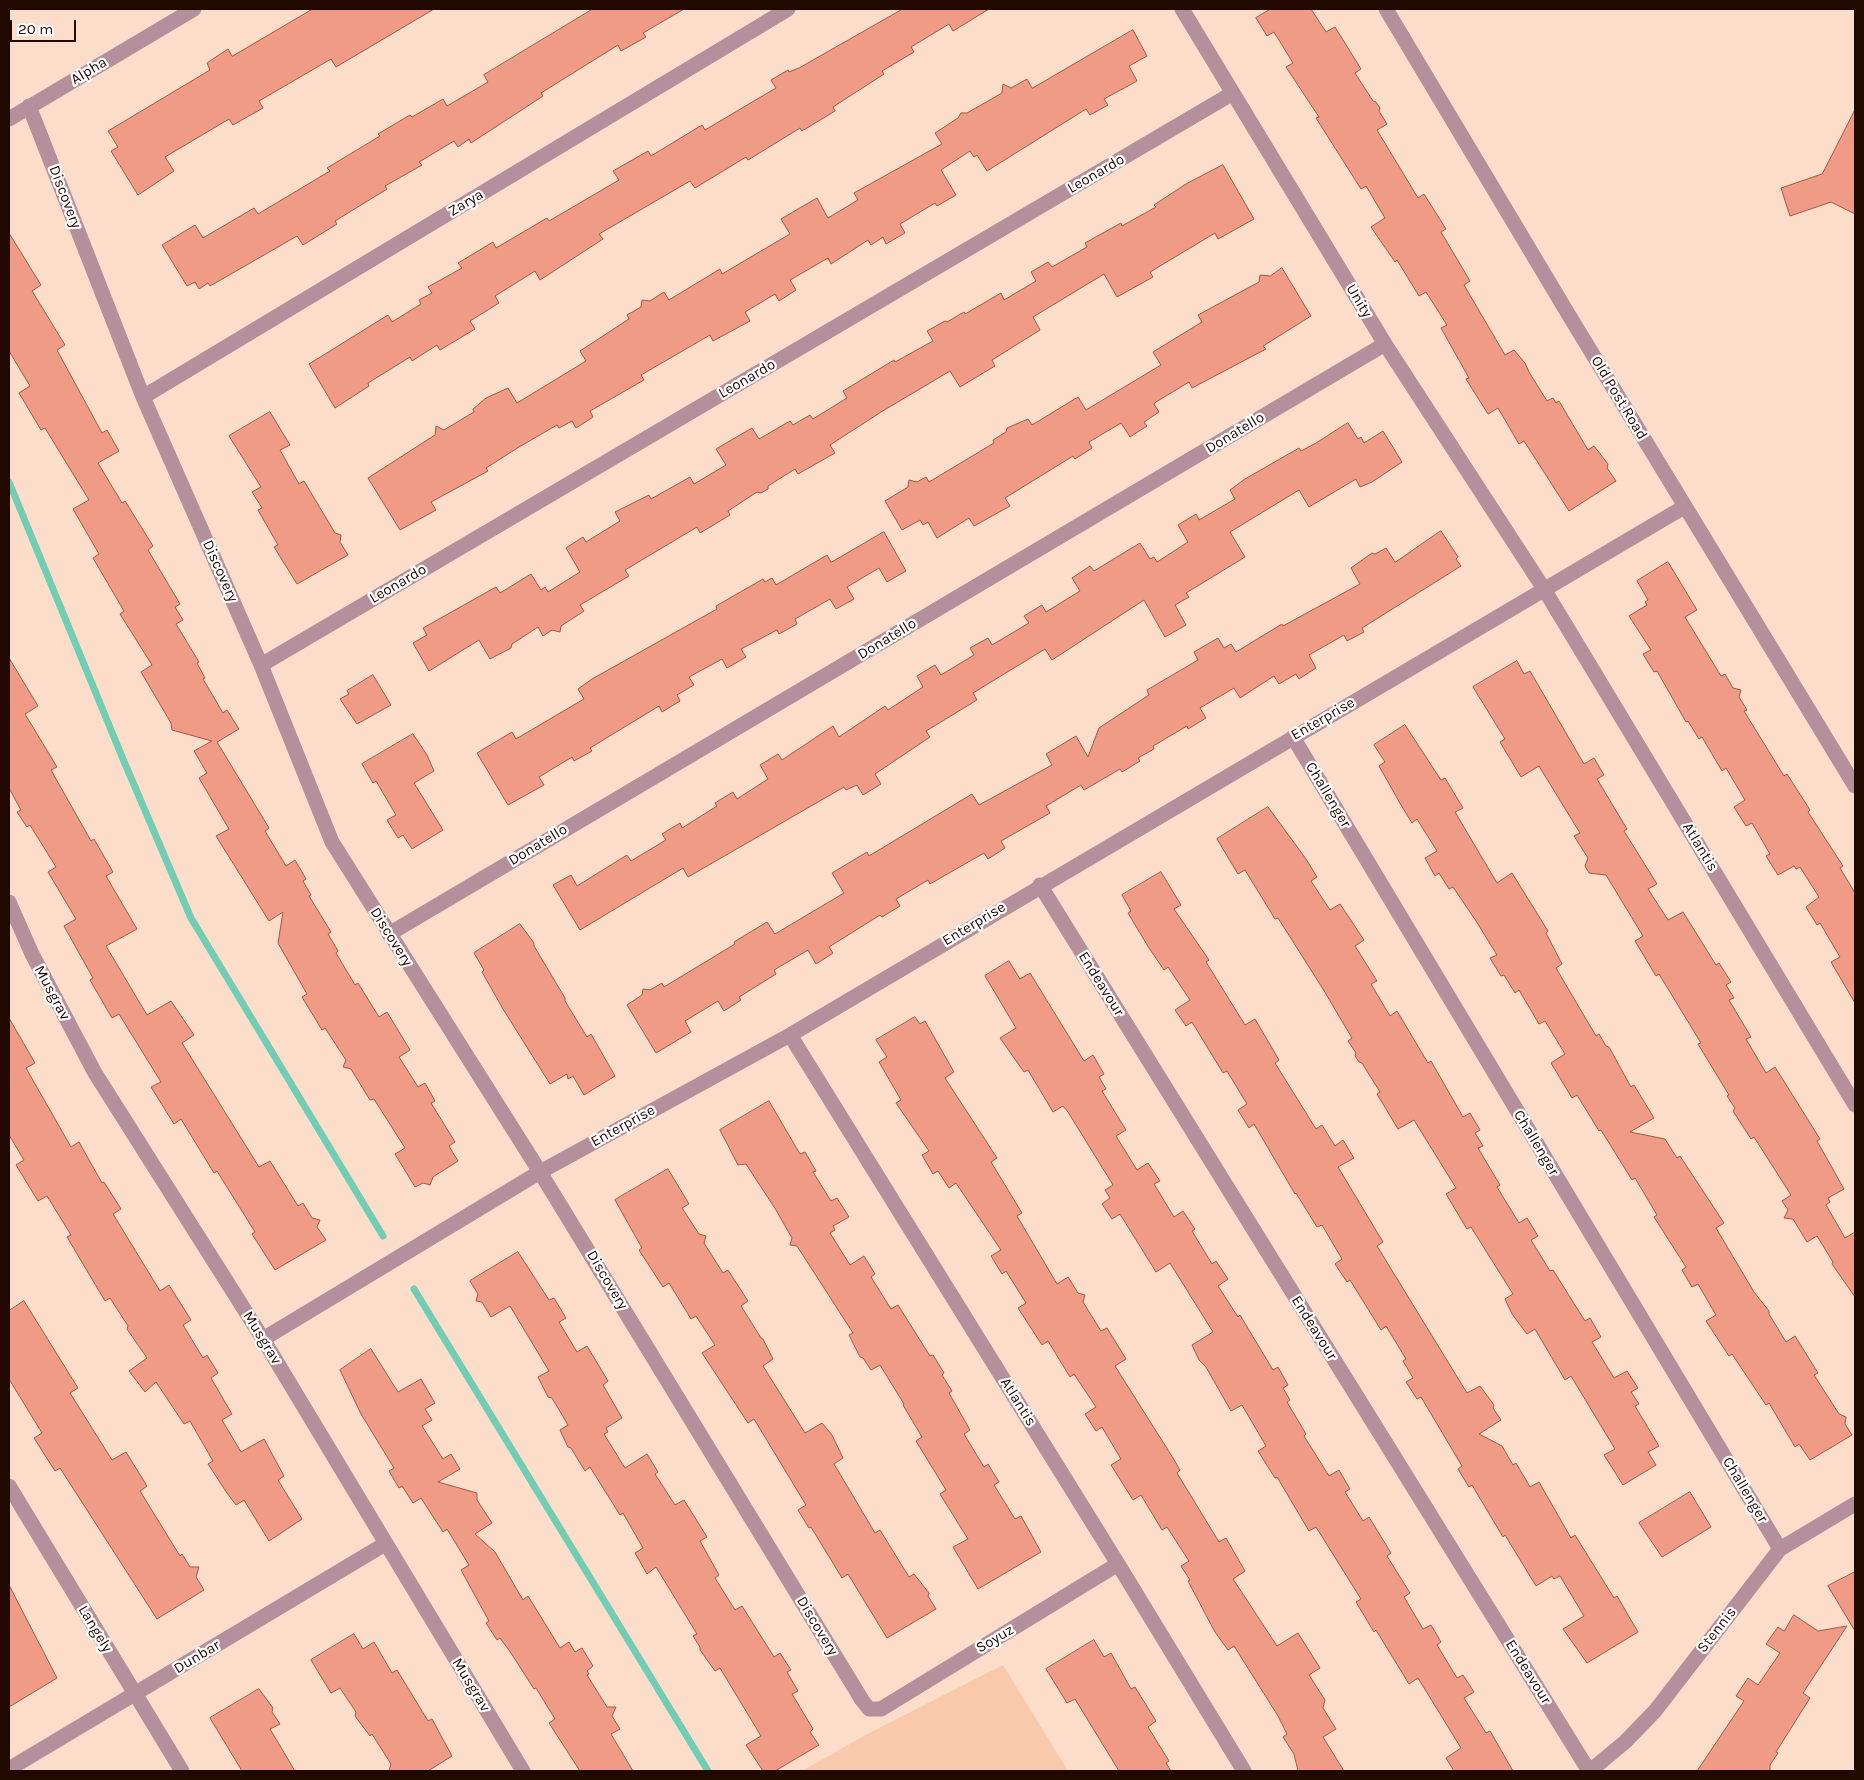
<!DOCTYPE html>
<style>
body{margin:0}
#map{position:relative;width:1864px;height:1780px;overflow:hidden;background:#fbddc9;font-family:Karla,sans-serif}
canvas{display:block}
.frame{position:absolute;inset:0;border:10px solid #210800;pointer-events:none}
.scale{position:absolute;left:10px;top:20px;width:66px;height:22px;box-sizing:border-box;border:2px solid #210800;border-top:0;padding-left:6px;font-size:15px;line-height:18px;white-space:nowrap;color:#210800;-webkit-text-stroke:4px #fff;paint-order:stroke}
</style>
<div id="map">
<canvas width="1864" height="1780"></canvas>
<div class="frame"></div>
<div class="scale">20 m</div>
</div>
<script>
const ctx = document.querySelector('canvas').getContext('2d');
ctx.lineJoin = 'round';
function fill(path, color) {
  ctx.fillStyle = color;
  ctx.fill(path, 'evenodd');
}
function trace(path, color, width, dash) {
  ctx.strokeStyle = color;
  ctx.lineWidth = width;
  ctx.lineCap = dash ? 'butt' : 'round';
  ctx.setLineDash(dash || []);
  ctx.stroke(path);
}
function drawText(font, color, halo, rows, align = 'center') {
  ctx.font = font + ' Karla,sans-serif';
  ctx.lineWidth = 4.5;
  ctx.setLineDash([]);
  ctx.textBaseline = 'middle';
  ctx.strokeStyle = halo;
  ctx.fillStyle = color;
  for (const [text, x, y, turn = 0] of rows) {
    ctx.save();
    ctx.translate(x, y);
    ctx.rotate((+turn || 0) * Math.PI / 180);
    ctx.textAlign = isNaN(turn) ? turn : align;
    if (halo) ctx.strokeText(text, 0, 0);
    ctx.fillText(text, 0, 0);
    ctx.restore();
  }
}
fill(new Path2D(`
 M1003 1665 1068 1771H802L871 1732Z`), '#f8c9aa');
trace(new Path2D(`
 M9 482 123 759 191 918 383 1236
 M414 1289 708 1771`), '#72cdb5', 7);
const building = new Path2D(`
 M313 9H434L336 67 331 59 259 101 263 108 233 125 229 119 165 157 174 171 138 195 111 151 118 147 108 131 210 70 207 63 228 49 232 56Z
 M593 9H684L643 33 646 37 621 51 618 45 541 93 543 96 471 143 469 139 458 147 454 141 419 162 422 165 385 186 387 189 335 221 337 224 303 245 297 236 210 286 208 283 199 289 195 282 187 286 162 245 195 225 203 238 254 208 258 214 330 171 327 168 380 136 378 134 410 115 412 117 443 99 447 106 488 82 484 75Z
 M903 9H989L953 31 949 24 911 47 914 52 882 71 884 74 833 107 835 111 802 131 800 128 748 160 746 157 695 188 690 181 599 234 603 239 540 280 535 271 495 296 499 303 470 321 475 329 440 350 437 345 412 361 410 357 368 383 369 386 335 408 309 364 388 315 392 322 421 304 419 300 432 293 428 287 462 268 458 263 493 242 496 248 547 218 549 221 619 180 613 171 648 151 651 156 702 125 705 130 776 88 771 80 788 70 789 72 799 68Z
 M1271 9H1311L1326 32 1335 27 1361 69 1355 73 1373 101 1376 102 1380 108 1379 111 1387 124 1377 130 1418 198 1424 194 1446 229 1441 232 1470 281 1464 285 1505 355 1514 350 1525 363 1529 372 1547 401 1553 398 1556 403 1559 401 1588 450 1594 446 1608 464 1607 468 1616 481 1569 511 1524 441 1519 444 1498 408 1488 414 1466 379 1469 378 1441 328 1447 325 1426 292 1419 296 1397 260 1395 262 1371 227 1385 218 1366 186 1361 189 1316 118 1319 117 1286 67 1293 63 1274 32 1267 36 1256 18Z
 M1133 30 1147 56 1129 66 1137 81 1104 99 1108 105 1090 115 1086 109 987 171 977 155 974 157 970 151 941 170 956 195 937 206 935 203 900 224 905 233 886 244 883 237 871 245 868 240 831 264 828 258 790 280 796 290 779 301 775 294 745 312 750 321 713 341 710 335 641 375 644 380 590 411 593 417 576 428 572 421 559 428 557 425 519 447 486 468 488 471 431 502 436 510 400 530 368 478 435 435 436 426 444 430 474 412 473 409 486 398 508 388 517 403 586 361 580 351 629 319 627 315 641 307 642 300 650 301 664 292 669 300 720 269 722 274 790 234 781 219 817 198 828 218 858 200 854 193 942 144 935 133 958 118 961 113H967L1002 93 1003 84 1011 88 1027 79 1032 88Z
 M1855 110V214L1831 202 1790 216 1781 188 1822 174Z
 M1223 165 1254 219 1218 239 1215 233 1150 272 1153 277 1117 297 1104 274 1033 317 1040 330 992 360 995 366 960 387 950 371 881 412 830 445 835 453 798 474 795 469 768 486V489L761 493 757 492 728 511 730 515 700 533 697 527 625 570 629 576 580 605 584 611 561 626 560 632 552 630 543 636 538 627 512 644 511 648 490 659 479 640 429 671 413 643 427 635 423 628 496 587 500 593 531 574 541 590 545 587 548 592 580 572 566 548 583 537 586 542 620 521 615 512 649 495 651 499 690 477 694 484 726 465 716 449 752 428 759 439 790 421 793 425 810 415 813 419 847 398 843 391 894 360 895 362 933 341 927 331 945 321 947 322 964 312 965 314 1001 293 1004 300 1036 281 1031 272 1048 262 1052 267 1087 247 1085 243 1121 223 1122 226 1156 207 1154 205 1186 184Z
 M9 233 41 285 32 291 65 345 57 350 102 433 107 430 119 451 98 463 122 503 125 501 153 546 148 550 180 604 175 607 183 620 176 624 199 662 197 663 205 678 203 679 223 713 227 710 239 729 217 742 269 828 265 831 286 866 295 860 306 879 303 881 311 895 309 896 331 932 328 934 338 951 336 953 355 985 358 983 379 1017 387 1012 410 1050 399 1057 418 1087 425 1083 435 1101 431 1103 455 1142 449 1146 458 1161 433 1177 430 1185 423 1183 415 1187 395 1154 405 1148 374 1099 370 1100 351 1069 343 1067 346 1060 325 1028 322 1030 302 997 307 994 278 943 283 912 269 921 216 836 229 829 199 778 207 773 194 751 212 741 172 730 171 723 141 672 152 665 120 614 124 611 93 558 99 554 73 509 89 500 45 428 41 430 19 393 30 386 9 351Z
 M1282 268 1311 316 1263 346 1266 349 1192 388 1189 382 1156 402 1154 404 1159 412 1144 422 1147 426 1130 437 1121 423 1089 442 1092 448 1075 459 1073 456 1005 498 1010 506 974 526 969 518 937 538 928 522 923 525 920 520 902 530 885 501 908 487 909 480 917 482 926 477 929 482 994 443 993 440 1006 432 1007 428 1028 419 1032 425 1078 397 1086 410 1161 365 1153 352 1202 322 1198 315 1259 282 1260 275 1270 276Z
 M270 412 290 445 280 450 299 484 304 481 335 533 341 535 340 542 348 555 297 584 274 547 278 545 258 510 262 508 252 492 261 487 229 436Z
 M1348 423 1358 439 1361 437 1364 443 1383 431 1402 462 1372 482 1360 487 1356 479 1309 507 1299 490 1230 532 1245 557 1186 593 1189 597 1175 605 1186 625 1165 637 1144 600 1052 660 1045 649 973 693 977 700 926 731 930 737 875 774 881 784 863 795 857 785 846 790 844 787 688 877 683 868 580 930 553 885 571 875 577 886 627 855 631 861 666 840 662 834 680 823 682 828 717 806 715 803 733 792 737 799 768 779 760 765 778 754 782 760 833 726 839 737 885 706 888 710 923 687 917 676 935 665 941 675 974 655 970 648 988 638 992 645 1029 623 1024 616 1042 605 1046 612 1080 591 1072 578 1090 566 1094 571 1140 543 1150 559 1154 557 1157 562 1188 542 1178 525 1196 514 1199 520 1235 499 1230 490 1245 479 1299 448 1301 451 1316 443Z
 M1441 531 1458 557 1456 559 1461 566 1362 628 1364 632 1347 641 1344 635 1309 655 1316 668 1299 679 1296 674 1279 684 1274 676 1240 698 1234 688 1200 708 1206 718 1188 729 1187 726 1153 746 1154 749 1138 758 1140 761 1122 772 1120 769 1084 790 1081 785 1046 806 1050 813 1001 841 1005 848 988 859 984 853 930 884 928 880 896 899 900 906 882 917 880 915 829 947 833 953 816 964 808 950 774 970 776 974 739 997 741 1000 724 1011 718 1001 685 1021 691 1032 656 1053 627 1005 642 995 643 989 650 990 662 983 664 987 735 944 734 942 767 922 775 934 844 893 832 873 867 852 869 856 972 794 979 805 1052 765 1046 754 1076 736 1088 757 1099 728 1149 695 1147 690 1198 660 1194 652 1218 638 1224 648 1231 644 1236 652 1282 624 1283 626 1360 584 1351 568 1372 553 1375 554 1386 548 1395 562Z
 M884 532 906 571 887 582 879 568 847 587 854 599 836 609 830 599 795 619 797 624 779 634 777 630 741 649 746 657 727 668 722 659 689 677 694 685 677 695 680 701 662 712 659 706 590 748 592 751 574 761 572 757 539 777 544 785 508 805 477 753 512 732 516 739 584 699 578 689 592 679 717 609 716 606 763 579 765 582 772 578 776 585 827 555 831 562Z
 M1668 562 1697 610 1685 617 1721 676 1725 674 1733 688 1741 690 1739 697 1747 710 1744 711 1784 776 1787 774 1810 810 1808 812 1843 866 1840 868 1855 893V1003L1831 962 1840 957 1820 923 1817 925 1806 907 1819 897 1800 867 1796 869 1794 866 1778 875 1766 856 1770 854 1752 823 1746 826 1734 807 1745 800 1726 768 1722 771 1702 737 1699 739 1688 721 1686 722 1657 671 1654 672 1643 654 1651 650 1629 616 1647 605 1645 602 1648 600 1637 581Z
 M9 658 38 706 25 714 57 767 51 770 91 841 94 839 113 872 106 876 137 929 106 946 147 1015 171 1001 194 1035 182 1043 259 1167 270 1161 298 1206 303 1203 312 1218 320 1220 317 1227 326 1240 275 1270 252 1234 255 1232 217 1171 214 1173 181 1119 174 1124 151 1087 161 1082 119 1014 112 1018 90 980 93 978 64 926 76 919 48 872 56 867 30 825 27 827 17 812 21 810 9 788Z
 M1517 661 1524 674 1530 671 1584 764 1594 758 1604 775 1597 779 1627 829 1624 831 1657 884 1648 889 1668 920 1683 912 1716 965 1719 963 1731 982 1726 985 1734 998 1729 1000 1751 1037 1746 1039 1766 1073 1775 1067 1820 1139 1817 1141 1844 1189 1828 1198 1830 1202 1826 1205 1845 1238 1855 1232V1297L1832 1264 1833 1262 1817 1236 1807 1242 1793 1219 1784 1218 1788 1210 1782 1201 1791 1195 1754 1137 1751 1139 1733 1111 1735 1108 1727 1096 1729 1095 1698 1044 1701 1043 1659 974 1656 976 1635 941 1643 936 1606 875 1589 873 1585 866 1588 858 1574 836 1580 833 1539 766 1521 777 1500 742 1505 739 1473 687Z
 M373 675 391 705 357 724 340 699 349 694 347 691Z
 M1405 725 1441 780 1445 778 1463 808 1455 812 1497 883 1512 873 1548 931 1546 933 1562 964 1556 968 1596 1036 1599 1034 1606 1046 1609 1047 1631 1087 1634 1085 1654 1118 1630 1132 1665 1139 1677 1158 1680 1156 1724 1223 1716 1228 1754 1292 1769 1311V1314L1786 1342 1795 1336 1818 1373 1814 1375 1839 1414 1846 1417 1845 1424 1852 1435 1810 1460 1799 1444 1795 1447 1769 1403 1766 1405 1732 1354 1729 1356 1706 1321 1716 1315 1698 1284 1692 1287 1682 1270 1686 1267 1654 1217 1657 1215 1635 1178 1632 1180 1601 1130 1599 1131 1577 1095 1572 1098 1551 1063 1565 1054 1545 1021 1539 1024 1519 990 1515 993 1504 975 1501 976 1490 958 1497 955 1476 921 1453 887 1449 889 1439 873 1435 876 1425 858 1437 851 1417 819 1412 823 1401 805 1379 766 1385 762 1374 745Z
 M413 734 427 755 434 771 414 783 443 830 412 849 403 835 398 838 387 820 396 815 376 781 373 783 362 764Z
 M1268 807 1306 859 1317 877 1311 881 1330 910 1340 904 1364 940 1355 946 1377 981 1371 984 1390 1016 1397 1011 1428 1063 1431 1061 1463 1117 1470 1113 1480 1130 1475 1133 1483 1146 1478 1148 1500 1185 1497 1187 1519 1223 1527 1218 1538 1236 1531 1240 1550 1271 1553 1270 1585 1321 1590 1318 1601 1337 1592 1342 1614 1378 1627 1371 1638 1388 1631 1392 1639 1404 1635 1406 1659 1446 1648 1452 1656 1465 1623 1485 1604 1455 1615 1449 1571 1376 1565 1380 1535 1329 1527 1334 1512 1314 1505 1299 1513 1294 1471 1227 1467 1229 1446 1194 1456 1188 1414 1120 1398 1129 1377 1094 1380 1092 1362 1063 1359 1062 1355 1056 1356 1053 1348 1041 1352 1038 1323 989 1278 918 1275 919 1245 870 1238 874 1217 839Z
 M1161 872 1181 905 1174 909 1209 960 1206 962 1245 1025 1255 1019 1279 1060 1275 1063 1316 1129 1322 1125 1335 1146 1343 1140 1354 1158 1338 1167 1383 1242 1377 1246 1467 1393 1480 1386 1494 1405 1493 1408 1501 1420 1479 1434 1502 1446 1513 1465 1516 1463 1530 1487 1539 1482 1571 1538 1575 1535 1614 1598 1617 1596 1638 1632 1587 1663 1563 1629 1584 1616 1560 1576 1554 1579 1552 1576 1536 1586 1505 1535 1503 1537 1472 1485 1469 1487 1458 1469 1462 1466 1421 1397 1417 1399 1406 1382 1413 1378 1403 1361 1406 1359 1386 1326 1381 1330 1350 1280 1347 1282 1335 1264 1342 1259 1322 1225 1317 1227 1296 1193 1295 1194 1254 1124 1249 1128 1238 1110 1247 1104 1227 1071 1223 1073 1192 1022 1186 1026 1175 1010 1190 1000 1168 967 1164 970 1149 948 1128 913 1131 911 1122 895Z
 M520 924 534 943V946L565 998V1001L587 1037 591 1034 615 1076 584 1095 573 1076 568 1079 567 1074 550 1084 503 1009 482 972 484 970 474 953Z
 M1009 961 1020 979 1030 973 1084 1061 1093 1055 1104 1074 1099 1077 1106 1089 1102 1091 1126 1130 1116 1136 1137 1170 1148 1163 1160 1181 1154 1184 1174 1217 1183 1211 1195 1229 1192 1231 1212 1264 1216 1261 1228 1279 1218 1286 1238 1317 1240 1315 1273 1370 1278 1367 1288 1385 1283 1388 1290 1400 1287 1402 1306 1434 1304 1436 1329 1476 1339 1470 1350 1489 1345 1492 1363 1521 1369 1517 1391 1553 1387 1556 1410 1593 1404 1597 1423 1629 1431 1625 1441 1642 1437 1645 1457 1678 1463 1675 1474 1692 1464 1698 1486 1733 1490 1731 1513 1771H1454L1446 1758 1461 1748 1418 1678 1409 1684 1376 1630 1374 1632 1356 1602 1361 1599 1316 1527 1309 1531 1277 1477 1275 1478 1258 1451 1266 1446 1242 1405 1231 1411 1206 1367 1199 1360 1192 1345 1213 1332 1170 1263 1156 1272 1120 1214 1112 1219 1102 1204 1110 1198 1105 1190 1113 1185 1068 1112 1063 1106 1053 1112 1028 1070 1024 1072 1000 1038 1016 1028 985 976Z
 M915 1017 920 1024 925 1021 954 1072 945 1078 997 1158 991 1162 1022 1213 1017 1216 1057 1284 1068 1277 1078 1293 1085 1295 1083 1302 1101 1331 1107 1328 1126 1359 1115 1366 1173 1458 1180 1470 1177 1473 1219 1542 1226 1538 1245 1571 1233 1579 1277 1646 1298 1633 1320 1668 1309 1675 1325 1700 1323 1708 1336 1729 1323 1737 1344 1771H1298L1294 1754 1283 1737 1287 1734 1278 1716 1234 1646 1228 1650 1215 1632 1188 1581 1190 1580 1181 1566 1189 1561 1167 1527 1162 1530 1141 1495 1133 1500 1111 1465 1121 1459 1102 1427 1096 1431 1085 1414 1096 1407 1074 1374 1070 1377 1048 1341 1042 1345 1018 1308 1026 1303 1006 1271 1002 1274 991 1256 1001 1250 956 1183 949 1188 938 1171 933 1174 922 1155 929 1151 896 1103 901 1100 879 1062 887 1057 876 1040Z
 M9 1018 35 1063 26 1068 71 1147 79 1142 102 1183 104 1182 121 1209 113 1214 160 1291 169 1285 191 1320 183 1325 203 1358 207 1355 218 1373 211 1378 232 1414 222 1420 241 1452 264 1439 284 1476 278 1480 302 1519 269 1541 244 1500 236 1505 227 1493 208 1464 213 1461 190 1421 184 1424 156 1382 145 1392 129 1371 147 1358 127 1329 128 1326 110 1298 105 1301 67 1237 71 1235 47 1196 38 1201 16 1165 24 1160 9 1135Z
 M769 1101 800 1154 805 1152 816 1171 813 1172 831 1201 837 1198 849 1217 833 1226 835 1230 830 1233 850 1265 864 1256 875 1274 871 1277 891 1309 898 1305 930 1356 933 1355 944 1373 942 1375 952 1391 949 1393 970 1430 964 1434 984 1467 988 1464 999 1482 994 1485 1015 1519 1021 1516 1041 1552 978 1589 953 1547 968 1539 940 1494 946 1490 916 1441 922 1437 903 1405 904 1404 880 1365 871 1370 863 1358 860 1357 849 1335 853 1333 797 1246 790 1245 792 1238 776 1210 746 1164 738 1165 720 1130Z
 M668 1169 689 1204 682 1208 699 1234 706 1236 704 1243 723 1273 728 1270 748 1301 741 1306 761 1338 763 1339 773 1359 763 1366 805 1433 822 1423 832 1435 843 1458 834 1464 875 1533 880 1530 909 1577 914 1574 929 1593 928 1596 936 1609 887 1638 848 1574 842 1578 811 1527 809 1528 798 1510 806 1505 774 1452 754 1419 748 1423 702 1353 715 1345 696 1316 691 1319 669 1283 663 1287 639 1250 642 1248 615 1200Z
 M518 1252 549 1300 554 1298 566 1318 559 1322 577 1352 587 1346 608 1381 603 1385 622 1418 606 1428 608 1432 604 1434 625 1468 647 1454 658 1472 655 1474 675 1505 684 1500 707 1537 700 1541 719 1575 715 1578 735 1610 742 1606 774 1657 780 1653 791 1670 787 1672 798 1691 792 1694 813 1729 810 1732 819 1745 775 1771H763L746 1745 761 1736 720 1668 715 1671 700 1650V1647L693 1636 697 1634 656 1567 647 1574 635 1553 643 1548 623 1513 620 1515 590 1467 585 1471 571 1448 568 1447 560 1430 568 1425 552 1398 548 1397 538 1377 549 1371 510 1306 491 1317 482 1302 476 1301 478 1294 470 1281Z
 M24 1301 78 1388 70 1393 112 1460 126 1452 147 1486 140 1491 180 1556 182 1554 190 1567H199L196 1577 204 1590 157 1619 60 1468 55 1471 34 1438 42 1433 9 1379V1311Z
 M371 1349 398 1392 421 1379 435 1403 425 1409 432 1420 422 1426 443 1459 451 1454 460 1469 438 1482 477 1493V1500L492 1523 475 1534 495 1552 523 1600 528 1596 560 1648 569 1642 575 1652 582 1648 593 1666 587 1671 589 1674 587 1675 607 1707H616L612 1716 620 1729 611 1734 633 1771H580L549 1723 555 1719 536 1688 534 1689 511 1653 500 1638 497 1640 486 1623 489 1621 461 1570 469 1565 447 1529 443 1532 421 1498 413 1503 402 1486 399 1488 389 1471 394 1468 361 1414 340 1370Z
 M1690 1492 1711 1527 1662 1557 1639 1523Z
 M1855 1572V1631L1828 1586Z
 M9 1585 57 1678 9 1707Z
 M1794 1615 1818 1631 1847 1626 1803 1693 1810 1698 1776 1752 1778 1753 1770 1765V1771H1697L1744 1701 1736 1696 1748 1678 1758 1685 1780 1653 1766 1644 1778 1627 1784 1631Z
 M354 1634 363 1649 374 1642 392 1673 397 1670 428 1721 432 1719 452 1756 428 1771H389L391 1764 372 1734 370 1736 355 1716 356 1712 340 1688 331 1693 311 1660Z
 M1094 1640 1104 1657 1111 1653 1131 1689 1135 1687 1156 1721 1148 1727 1169 1761 1166 1763 1171 1771H1119L1075 1699 1067 1703 1046 1669Z
 M259 1689 273 1708 272 1712 280 1724 270 1729 295 1771H242L210 1718Z`);
fill(building, '#f09b86');
trace(building, '#a55744', 1);
trace(new Path2D(`
 M1182 9 1385 344 1544 589 1855 1105
 M1386 9 1567 312 1855 786
 M29 106 143 397 261 665 332 842 540 1172 862 1700 869 1709H881L1118 1564
 M9 119 194 9
 M143 397 788 9
 M261 665 1233 93
 M1293 737 1780 1549
 M1040 885 1589 1771
 M9 902 32 954 95 1073 263 1339 523 1771
 M389 934 1385 344
 M790 1035 1118 1564 1244 1771
 M263 1339 540 1172 790 1035 1684 507
 M9 1486 182 1771
 M9 1769 385 1544
 M1590 1771 1625 1742 1655 1711 1780 1549 1855 1504`), '#b48f9c', 15);
drawText('15px', '#210800', '#fff', [
 ["Alpha",89,71,-31],
 ["Leonardo",1096,174,-30],
 ["Discovery",65,197,69],
 ["Zarya",466,203,-31],
 ["Unity",1359,301,59],
 ["Leonardo",747,379,-30],
 ["Old Post Road",1619,398,59],
 ["Donatello",1235,433,-31],
 ["Discovery",220,571,66],
 ["Leonardo",398,584,-30],
 ["Donatello",887,639,-31],
 ["Enterprise",1323,719,-30],
 ["Challenger",1328,795,59],
 ["Donatello",538,845,-31],
 ["Atlantis",1700,847,59],
 ["Enterprise",974,924,-31],
 ["Discovery",391,937,58],
 ["Endeavour",1101,984,58],
 ["Musgrav",52,993,62],
 ["Enterprise",623,1126,-29],
 ["Challenger",1536,1143,59],
 ["Discovery",607,1280,59],
 ["Endeavour",1314,1328,58],
 ["Musgrav",262,1338,58],
 ["Atlantis",1018,1402,58],
 ["Challenger",1745,1490,59],
 ["Discovery",817,1626,59],
 ["Langely",95,1629,59],
 ["Stennis",1717,1630,-52],
 ["Soyuz",995,1639,-31],
 ["Dunbar",197,1657,-31],
 ["Endeavour",1528,1672,58],
 ["Musgrav",471,1685,59]
]);
</script>
